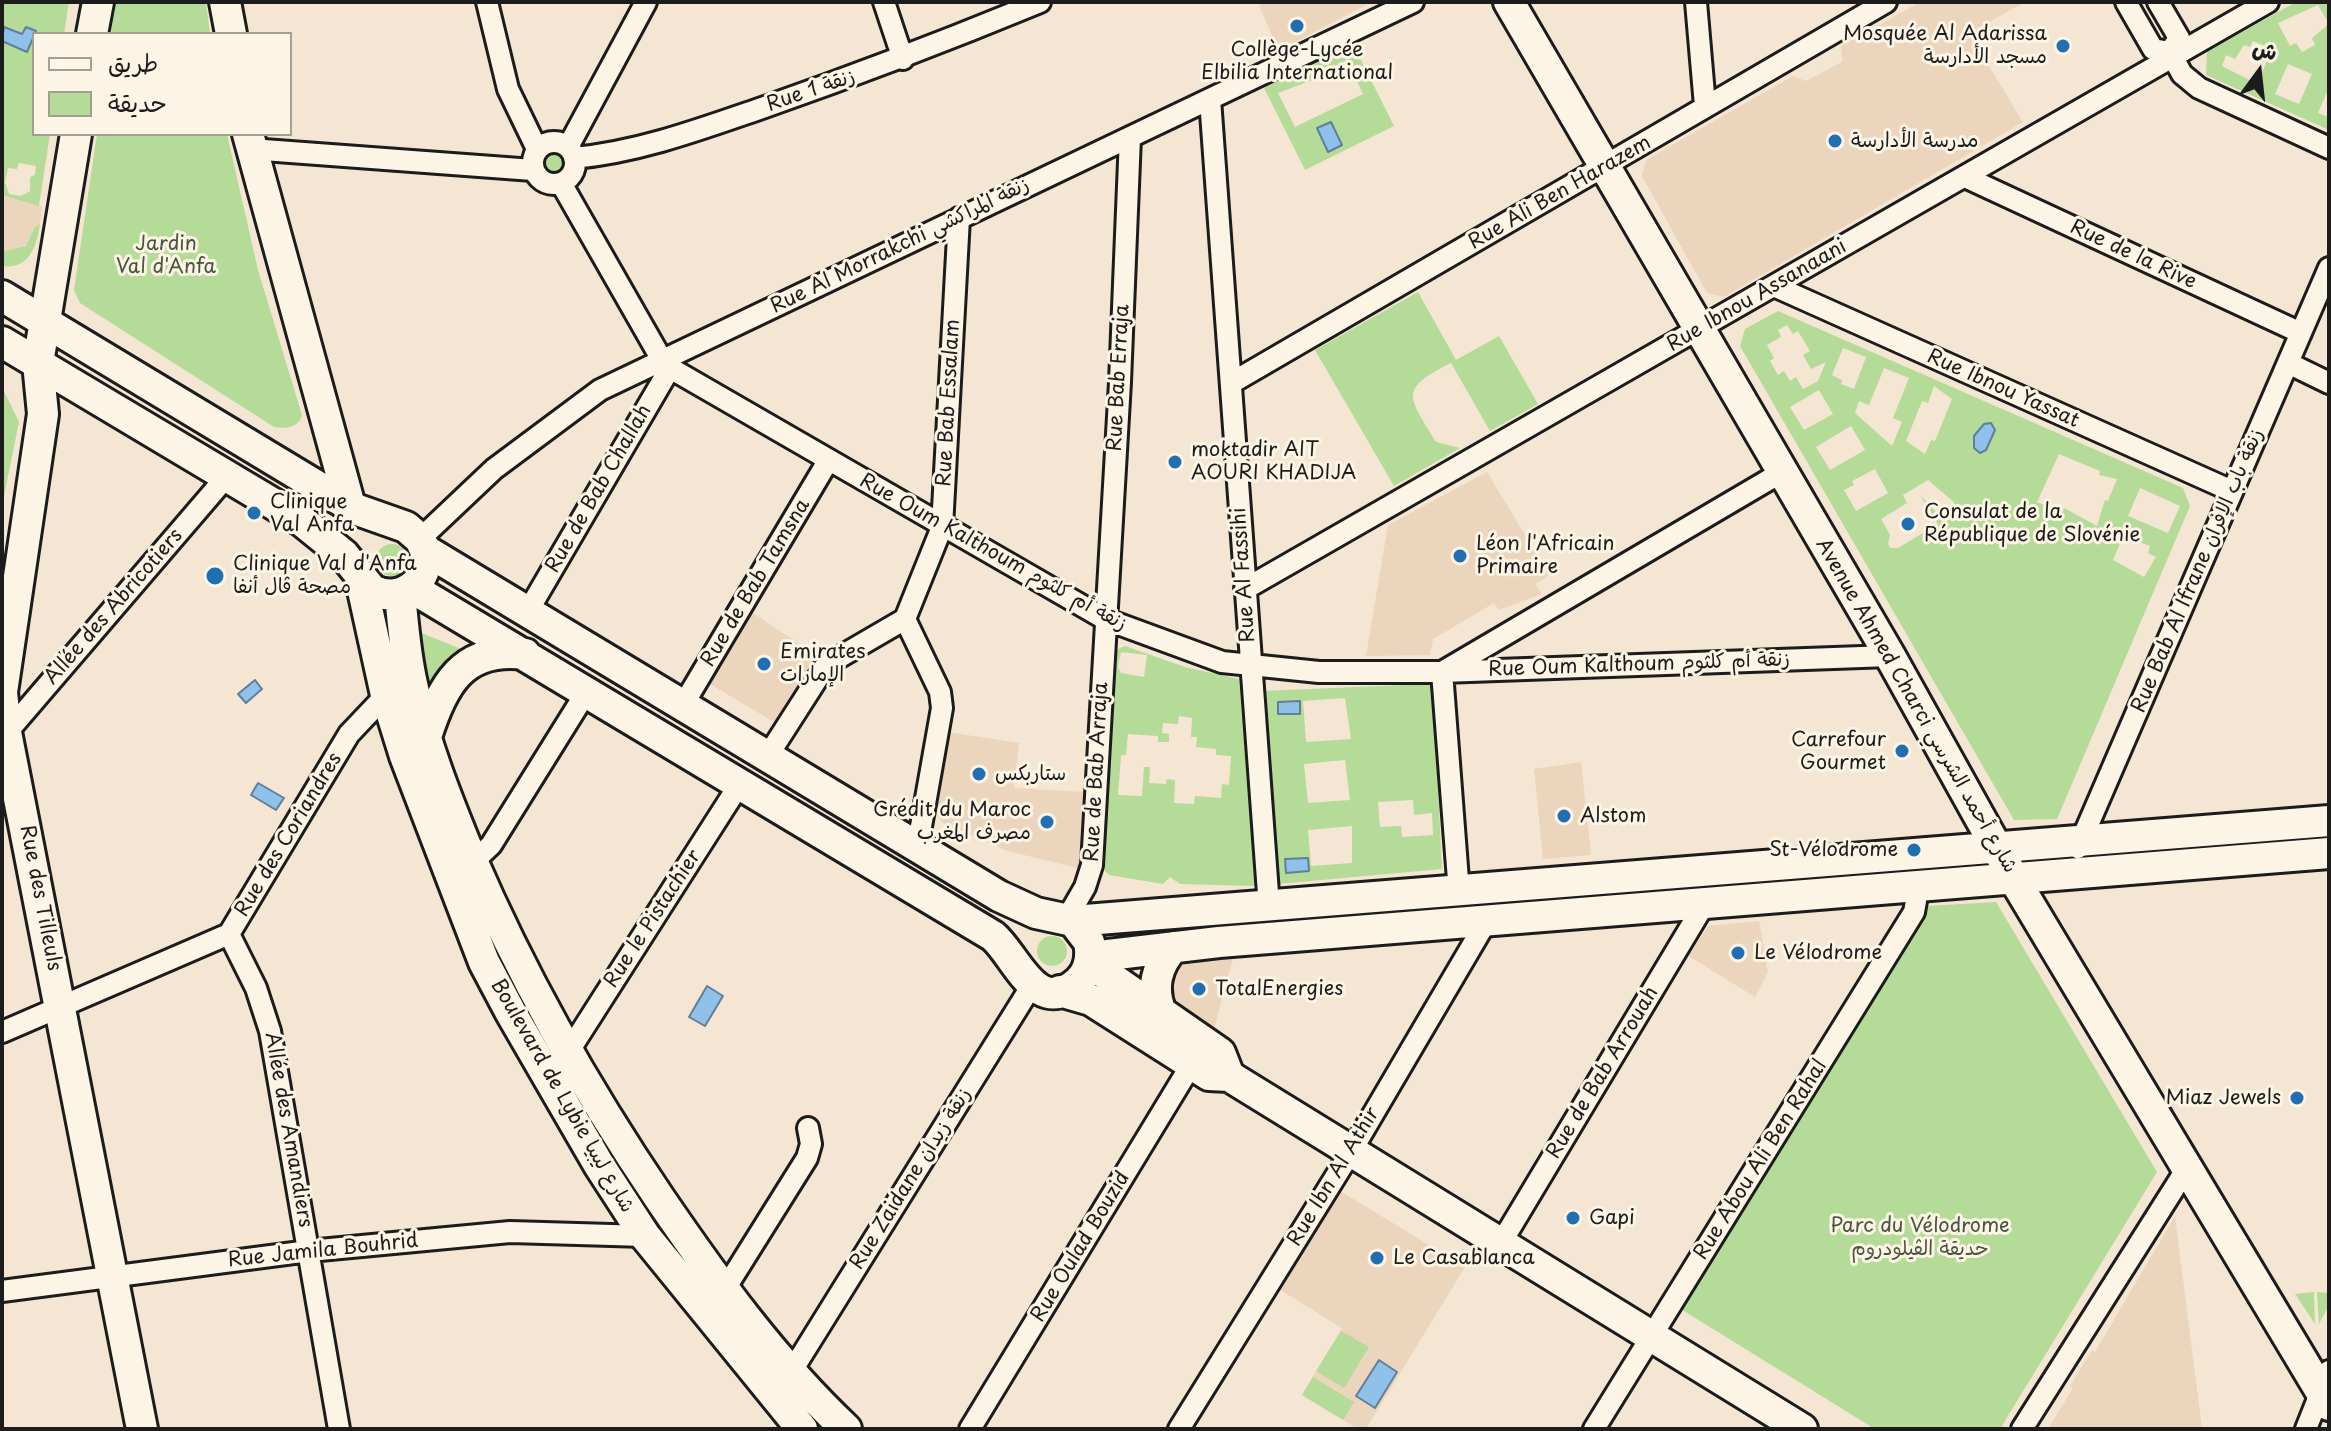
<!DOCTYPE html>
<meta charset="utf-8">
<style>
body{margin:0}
#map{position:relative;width:2331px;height:1431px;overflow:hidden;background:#f4e6d2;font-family:"Playpen Sans","Playpen Sans Arabic",sans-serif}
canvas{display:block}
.frame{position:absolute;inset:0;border:4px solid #1c1c1c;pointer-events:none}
.legend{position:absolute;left:32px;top:32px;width:260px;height:104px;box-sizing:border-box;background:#fcf5e5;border:2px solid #a29e95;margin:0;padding:10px 14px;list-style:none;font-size:24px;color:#1c1c1c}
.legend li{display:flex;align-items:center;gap:16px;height:40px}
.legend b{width:40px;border:2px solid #a29e95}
.north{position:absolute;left:2219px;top:32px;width:80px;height:80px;-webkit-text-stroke:6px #fcf5e5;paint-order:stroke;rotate:15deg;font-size:22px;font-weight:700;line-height:32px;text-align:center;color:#1c1c1c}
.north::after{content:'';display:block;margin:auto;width:28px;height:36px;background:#1c1c1c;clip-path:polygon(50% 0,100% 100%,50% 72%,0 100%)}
</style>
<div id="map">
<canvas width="2331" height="1431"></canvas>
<div class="frame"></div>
<ul class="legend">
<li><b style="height:10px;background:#fcf5e5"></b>طريق</li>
<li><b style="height:22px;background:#b4db98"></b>حديقة</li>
</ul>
<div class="north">ش</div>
</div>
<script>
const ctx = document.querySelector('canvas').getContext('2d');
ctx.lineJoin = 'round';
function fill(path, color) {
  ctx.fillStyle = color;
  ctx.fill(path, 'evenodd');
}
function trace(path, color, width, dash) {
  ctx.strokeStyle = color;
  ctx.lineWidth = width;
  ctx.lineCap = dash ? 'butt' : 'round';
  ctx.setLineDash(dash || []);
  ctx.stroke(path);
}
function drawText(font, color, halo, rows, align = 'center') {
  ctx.font = font + ' "Playpen Sans","Playpen Sans Arabic",sans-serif';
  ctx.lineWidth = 6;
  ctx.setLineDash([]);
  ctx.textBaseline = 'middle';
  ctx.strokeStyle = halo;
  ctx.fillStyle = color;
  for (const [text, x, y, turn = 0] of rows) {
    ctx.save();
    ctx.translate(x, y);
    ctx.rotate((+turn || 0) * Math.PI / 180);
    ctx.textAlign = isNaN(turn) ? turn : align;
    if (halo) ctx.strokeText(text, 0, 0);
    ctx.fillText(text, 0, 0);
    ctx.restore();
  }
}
fill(new Path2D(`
 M1258 2H1372L1278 51Z
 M1920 2H2025L1969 33 2023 122 1724 297 1707 293 1642 176 1646 160 1793 76 1806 81 1842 62 1841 46Z
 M2 195 42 206 40 224 35 227 29 244 9 252H2Z
 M1487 472 1549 575 1535 584 1542 594 1499 610 1494 603 1433 639 1430 655 1366 656 1388 525Z
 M750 611 816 655 776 723 708 683Z
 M947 732 1019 743 1014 788 1084 792 1079 868 1007 851 943 823 934 812Z
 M1581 762 1591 855 1543 859 1534 769Z
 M1759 921 1768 972 1755 997 1689 956 1708 926Z
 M1234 955 1212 1036 1183 1007 1164 993 1168 966 1200 963 1204 957Z
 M1337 1189 1465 1267 1366 1429H1358L1302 1395 1342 1328 1277 1288Z
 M2175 1216 2202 1429H2048L2073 1388 2070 1386 2092 1350 2095 1352Z`), '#ebd5bc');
fill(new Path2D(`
 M2 2H69L64 34H35L36 31 22 34 5 28 2 33Z
 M116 2H206L210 34H111Z
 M2296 2H2329V87L2318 113 2329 117V130L2206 75 2207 52ZM2318 5 2329 24 2312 38 2315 45 2302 52 2296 43 2290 46 2278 23ZM2253 41 2268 47 2266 52 2270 54 2257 84 2222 66 2226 55 2235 59 2244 45 2250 47ZM2288 64 2312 74 2299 104 2275 94Z
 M34 36V134H50L39 206 2 195V41L27 52ZM19 163 36 166 35 175 30 177V191L21 196 9 194 5 182 8 168 17 169Z
 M1353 44 1394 126 1305 170 1264 88ZM1347 60 1363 94 1295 127 1278 93 1326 75 1324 71Z
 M97 134H227L258 270 302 415C299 428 285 429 274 427L80 303 74 290Z
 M543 162a11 11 0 1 1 22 0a11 11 0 1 1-22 0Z
 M40 224C37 246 29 270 2 266V252L26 246 35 227Z
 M1418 292 1456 360 1499 336 1538 404 1490 431 1451 363C1397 390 1409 396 1436 442L1460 448 1394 486 1315 350Z
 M1778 311 2183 488 2190 506 2057 819 2014 820 1740 346 1745 329ZM1787 325 1793 334 1798 331 1810 351 1803 355 1811 369 1826 362 1818 381 1803 389 1796 377 1790 381 1784 371 1778 375 1770 361 1774 358 1767 345 1781 337 1778 330ZM1843 348 1866 357 1854 389 1841 384 1842 380 1832 375ZM1884 368 1909 378 1893 418 1902 422 1892 446 1855 413 1859 401 1869 405ZM1934 386 1952 399 1935 441 1931 440 1925 454 1906 441 1922 401 1928 403ZM1819 390 1833 414 1804 430 1790 407ZM1851 426 1865 450 1830 470 1816 447ZM1995 427 1986 450 1973 440 1980 429ZM2059 454 2100 471 2099 475 2117 479 2108 501 2105 500 2097 526 2064 508 2062 512 2037 502ZM1875 469 1888 493 1856 511 1844 490 1854 485 1852 481ZM1928 480 1955 503 1937 513 1920 495 1938 524 1898 548H1891L1888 544 1890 535 1881 519 1907 503 1903 495ZM2140 488 2180 506 2168 533 2128 516ZM2123 536 2150 546 2148 553 2156 557 2144 577 2113 560Z
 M2 387 19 422 2 506Z
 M376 560a16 16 0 1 1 32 0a16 16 0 1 1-32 0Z
 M414 630 476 655 427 699Z
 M1125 646 1185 667 1239 679 1255 886 1180 884 1170 877 1163 884 1109 875 1101 866 1112 652ZM1121 652 1147 655 1144 677 1121 673 1118 667ZM1179 716 1192 718 1191 737H1197L1196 747 1216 749V755L1231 756 1229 785 1222 784 1221 798 1195 796 1194 804 1174 803 1175 780 1167 779 1166 784 1149 783 1150 767H1144L1142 796 1118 795 1121 755H1126L1128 734 1158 736V742H1169V734L1162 733 1163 723 1178 724Z
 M1428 684 1433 689 1442 869 1278 884 1262 691ZM1345 698 1351 739 1306 742 1303 701ZM1345 760 1350 800 1308 803 1304 764ZM1413 800 1414 815 1432 813 1433 835 1402 837 1401 826 1380 827 1378 802ZM1352 826V863L1311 866 1308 830Z
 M1996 902 2157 1172 2000 1429H1875L1679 1308 1927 906Z
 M1037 951a15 15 0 1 1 30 0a15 15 0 1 1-30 0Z
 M2314 1292 2315 1324 2295 1294Z
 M2317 1292 2329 1293V1305L2319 1324Z
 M1341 1331 1369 1347 1344 1388 1316 1371Z
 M1313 1377 1354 1402 1343 1420 1302 1395Z`), '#b4db98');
const water = new Path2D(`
 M4 27 22 34 26 27 36 31 27 52 2 41Z
 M1331 122 1342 145 1328 152 1317 128Z
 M1991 423 1995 430 1986 450 1980 453 1974 448V436L1984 424Z
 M255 680 262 689 246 703 238 694Z
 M1300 701V714H1278V702Z
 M258 783 284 798 276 810 251 795Z
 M1308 858 1309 871 1286 873 1285 859Z
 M707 986 723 996 705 1026 689 1017Z
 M1379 1360 1397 1372 1375 1408 1356 1396Z`);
fill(water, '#8fc1eb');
trace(water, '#617f98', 2);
const street = new Path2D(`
 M487 2 508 89 537 149
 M884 2 903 59
 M1696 2 1705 106
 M2126 2 2153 49 2170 52
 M2158 2 2179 38 2170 52
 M2170 52 2182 74 2199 88 2329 148
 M1210 99 1269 907
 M533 163a21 21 0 1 1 42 0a21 21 0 1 1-42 0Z
 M568 147 646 2
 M250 149 533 170
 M574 158C639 152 701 129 762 108 856 75 948 40 1040 2
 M1965 177 2301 333
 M561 183 662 360 670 368 1105 619 1222 662 1319 672H1442L1890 656
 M1774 286 2232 491
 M2288 363 2329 383
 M1233 382 1886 2
 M420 539 494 469 600 390 1413 2
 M1245 589 2268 2
 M528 611 670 368
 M905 619 940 692 942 708 917 849
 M683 705 828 461
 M3 737 227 476
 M767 757 826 665 905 619 942 527 959 218
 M2078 848 2329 268
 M473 862 491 845 587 691
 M1459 893 1442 672 1782 472
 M1067 918 1085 887 1092 865 1120 382 1130 137
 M229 934 256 988 270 1031 339 1429
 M2 1032 229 934 349 734 386 695
 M567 1054 739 785
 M1501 1243 1705 903
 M725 1289 807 1158 811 1144 808 1128
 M2 1291 309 1251 510 1232 645 1236
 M790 1374 1032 985
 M970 1429 1191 1065
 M1179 1429 1352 1150 1486 922
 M1594 1429 1914 912 1916 901 1913 887
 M2022 1429 2187 1168
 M2306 1429 2329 1371`);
const secondary = new Path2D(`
 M225 2 231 34
 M1509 2 1890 656 2014 879 2329 1405
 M92 34 98 2
 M76 134 38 363 43 414 2 692 6 732 142 1429
 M248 134 350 506
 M2 296 355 509 406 527 420 539 425 550C431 582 401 604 372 590L344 555 302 521 2 342
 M361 581 386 695 405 756 484 962 511 1013 599 1165 645 1236 802 1429
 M412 588 993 936C1016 955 1036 1019 1078 982 1089 972 1092 957 1089 942L1073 921 1036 913 999 896 425 550
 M400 594C403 624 405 654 412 684 424 743 447 800 470 856 522 977 586 1090 660 1199 716 1281 774 1361 846 1429
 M426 737C442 686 462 646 525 654
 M1073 921 2329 821
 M1091 957 1219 942 2329 853
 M1090 963 1220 1053 1229 1076
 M1060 991 1091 1000 1209 1075 1229 1076 1802 1429
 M1161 1012C1151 989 1156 965 1174 947`);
trace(street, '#1c1c1c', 26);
trace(secondary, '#1c1c1c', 36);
trace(street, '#fcf5e5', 20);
trace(secondary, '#fcf5e5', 30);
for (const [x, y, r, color] of [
 [1297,26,8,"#1f6fb2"],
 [2063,46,8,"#1f6fb2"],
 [1835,141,8,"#1f6fb2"],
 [1175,462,8,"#1f6fb2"],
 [254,513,8,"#1f6fb2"],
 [1908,524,8,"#1f6fb2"],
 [1460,556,8,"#1f6fb2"],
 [215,576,10,"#1f6fb2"],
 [764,664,8,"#1f6fb2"],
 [1902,751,8,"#1f6fb2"],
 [979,774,8,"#1f6fb2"],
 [1564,816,8,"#1f6fb2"],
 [1047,822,8,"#1f6fb2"],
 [1914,850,8,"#1f6fb2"],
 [1738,953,8,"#1f6fb2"],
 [1199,989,8,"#1f6fb2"],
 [2297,1098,8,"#1f6fb2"],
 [1573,1218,8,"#1f6fb2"],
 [1377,1258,8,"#1f6fb2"]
]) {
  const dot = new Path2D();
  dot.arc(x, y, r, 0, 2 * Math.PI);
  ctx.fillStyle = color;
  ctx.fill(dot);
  trace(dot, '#fcf5e5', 3);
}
drawText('20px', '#1c1c1c', '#fcf5e5', [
 ["Mosquée Al Adarissa",2047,34,"right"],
 ["مسجد الأدارسة",2047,57,"right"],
 ["Collège-Lycée",1297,50,"center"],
 ["Elbilia International",1297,73,"center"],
 ["مدرسة الأدارسة",1851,141],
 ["moktadir AIT",1191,450],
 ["AOURI KHADIJA",1191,473],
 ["Clinique",270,502],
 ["Val Anfa",270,525],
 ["Consulat de la",1924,512],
 ["République de Slovénie",1924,535],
 ["Léon l'Africain",1476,544],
 ["Primaire",1476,567],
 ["Clinique Val d'Anfa",233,564],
 ["مصحة ڤال أنفا",233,587],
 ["Emirates",780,652],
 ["الإمارات",780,675],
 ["Carrefour",1886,740,"right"],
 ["Gourmet",1886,763,"right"],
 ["ستاربكس",995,774],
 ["Crédit du Maroc",1031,810,"right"],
 ["مصرف المغرب",1031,833,"right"],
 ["Alstom",1580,816],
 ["St-Vélodrome",1898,850,"right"],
 ["Le Vélodrome",1754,953],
 ["TotalEnergies",1215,989],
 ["Miaz Jewels",2281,1098,"right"],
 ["Gapi",1589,1218],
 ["Le Casablanca",1393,1258]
], 'left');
drawText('20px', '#1c1c1c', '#fcf5e5', [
 ["Rue 1 زنقة",811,91,-19],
 ["Rue Ali Ben Harazem",1560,193,-30],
 ["Rue Al Morrakchi زنقة المراكشي",900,246,-26],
 ["Rue de la Rive",2133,255,25],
 ["Rue Ibnou Assanaani",1757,296,-30],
 ["Rue Bab Erraja",1119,378,-87],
 ["Rue Ibnou Yassat",2003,389,24],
 ["Rue Bab Essalam",949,403,-87],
 ["Rue de Bab Challah",599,489,-60],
 ["Rue Oum Kalthoum زنقة أم كلثوم",993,553,29],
 ["Rue Bab Al Ifrane زنقة باب الإفران",2198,571,-67],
 ["Rue Al Fassihi",1244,575,-94],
 ["Rue de Bab Tamsna",756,583,-59],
 ["Allée des Abricotiers",114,607,-49],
 ["Rue Oum Kalthoum زنقة أم كلثوم",1639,665,-2],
 ["Avenue Ahmed Charci شارع أحمد الشرسي",1916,706,60],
 ["Rue de Bab Arraja",1097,772,-87],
 ["Rue des Coriandres",289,835,-59],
 ["Rue des Tilleuls",40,898,79],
 ["Rue le Pistachier",653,919,-57],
 ["Rue de Bab Arrouah",1603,1073,-59],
 ["Boulevard de Lybie شارع ليبيا",562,1096,60],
 ["Allée des Amandiers",288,1130,80],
 ["Rue Abou Ali Ben Rahal",1761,1160,-58],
 ["Rue Ibn Al Athir",1334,1177,-59],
 ["Rue Zaidane زنقة زيدان",911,1179,-58],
 ["Rue Oulad Bouzid",1081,1247,-59],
 ["Rue Jamila Bouhrid",323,1251,-6]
]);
drawText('20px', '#4a5541', '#fcf5e5', [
 ["Jardin",166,244],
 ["Val d'Anfa",166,267],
 ["Parc du Vélodrome",1920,1226],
 ["حديقة الڤيلودروم",1920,1249]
]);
</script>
